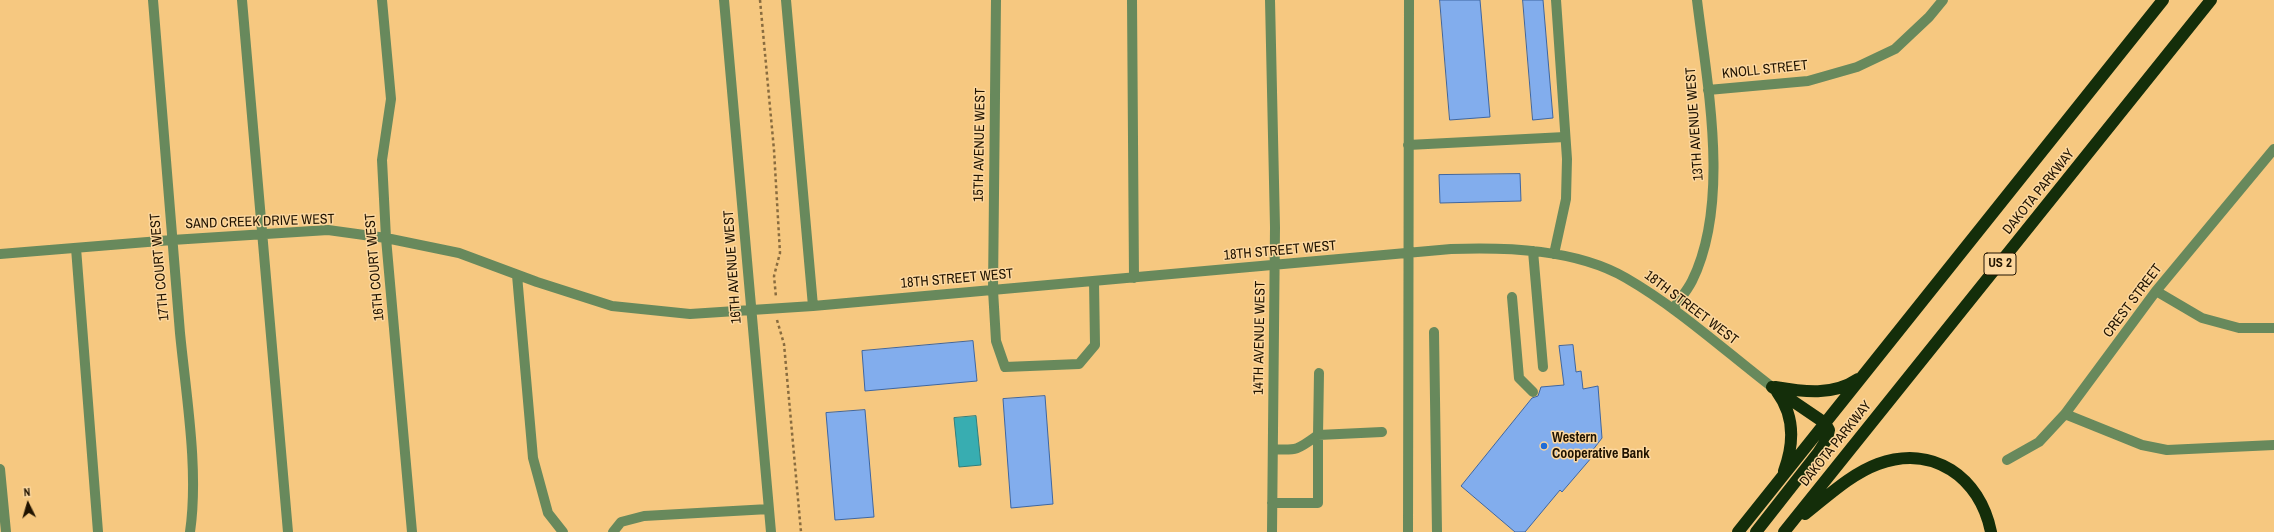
<!DOCTYPE html>
<style>
body{margin:0}
#map{position:relative;width:2274px;height:532px;overflow:hidden;background:#f6c880;font-family:"Archivo Narrow",sans-serif}
canvas{display:block}
.north{position:absolute;left:8px;top:484px;width:40px;height:40px;-webkit-text-stroke:3px #fcd79e;paint-order:stroke;rotate:355deg;font-size:11px;font-weight:700;line-height:16px;text-align:center;color:#201300}
.north::after{content:'';display:block;margin:auto;width:14px;height:18px;background:#201300;clip-path:polygon(50% 0,100% 100%,50% 72%,0 100%)}
</style>
<div id="map">
<canvas width="2274" height="532"></canvas>
<div class="north">N</div>
</div>
<script>
const ctx = document.querySelector('canvas').getContext('2d');
ctx.lineJoin = 'round';
function fill(path, color) {
  ctx.fillStyle = color;
  ctx.fill(path, 'evenodd');
}
function trace(path, color, width, dash) {
  ctx.strokeStyle = color;
  ctx.lineWidth = width;
  ctx.lineCap = dash ? 'butt' : 'round';
  ctx.setLineDash(dash || []);
  ctx.stroke(path);
}
function drawText(font, color, halo, rows, align = 'center') {
  ctx.font = font + ' "Archivo Narrow",sans-serif';
  ctx.lineWidth = 3;
  ctx.setLineDash([]);
  ctx.textBaseline = 'middle';
  ctx.strokeStyle = halo;
  ctx.fillStyle = color;
  for (const [text, x, y, turn = 0] of rows) {
    ctx.save();
    ctx.translate(x, y);
    ctx.rotate((+turn || 0) * Math.PI / 180);
    ctx.textAlign = isNaN(turn) ? turn : align;
    if (halo) ctx.strokeText(text, 0, 0);
    ctx.fillText(text, 0, 0);
    ctx.restore();
  }
}
const water = new Path2D(`
 M976 416 981 465 959 467 954 418Z`);
fill(water, '#38adb1');
trace(water, '#317f7c', 1);
const building = new Path2D(`
 M1440 0H1480L1490 117 1450 120Z
 M1523 0H1543L1553 118 1533 120Z
 M1520 174 1521 201 1440 203 1439 175Z
 M973 341 977 381 865 391 862 351Z
 M1573 345 1576 372 1581 371 1583 389 1598 386 1602 438 1589 455 1592 457 1562 492 1560 490 1525 532H1515L1461 486 1532 398 1538 396 1541 387 1564 385 1559 346Z
 M1045 396 1053 504 1011 508 1003 399Z
 M865 410 874 517 835 520 826 413Z`);
fill(building, '#82aded');
trace(building, '#3e66a1', 1);
trace(new Path2D(`
 M760 0 774 150 780 253 774 276 776 297
 M777 320 784 344 801 532`), '#896c3f', 2.5, [3, 3]);
trace(new Path2D(`
 M153 0C161 111 170 222 180 333 186 395 199 470 190 532
 M242 0 288 532
 M382 0 391 99 382 160 386 238 412 532
 M724 0 771 532
 M786 0 813 306
 M996 0 993 290 996 341 1005 367 1079 364 1095 345 1094 281
 M1132 0 1134 278
 M1270 0 1275 227 1272 532
 M1708 90 1808 81 1857 67 1895 49 1929 17 1943 0
 M1408 145 1565 137
 M76 248 98 532
 M1533 251 1543 367
 M0 254 172 240 328 230 386 238 459 253 537 282 612 306 690 314 813 306 1451 249C1507 247 1576 249 1626 278 1678 308 1724 350 1772 387
 M1554 254 1566 199 1567 159 1556 0
 M517 275 533 458 548 513 563 532
 M2156 291 2202 318 2239 328H2274
 M1512 297 1519 378 1533 392
 M1673 309C1679 300 1687 291 1692 281 1731 202 1707 84 1697 0
 M1434 332 1437 532
 M1319 373 1318 435 1382 432
 M2065 414 2142 445 2167 450 2274 445
 M2007 460 2039 442 2065 414 2156 291 2274 149
 M0 469 6 532
 M1272 503H1318V435C1299 449 1297 451 1273 449
 M613 532 621 522 644 516 769 509
 M1408 532 1409 0`), '#68895c', 10);
trace(new Path2D(`
 M1775 387C1804 392 1833 396 1858 379
 M1777 392C1795 416 1794 444 1784 471
 M1805 514C1828 496 1851 474 1878 464 1933 444 1980 477 1991 532
 M1738 532 2163 0
 M1756 532 1818 453 1827 439 1829 430 1825 423 1772 387
 M1784 532 2211 0`), '#142e0a', 12);
for (const [x, y, r, color] of [
 [1544,446,4,"#1f6cd7"]
]) {
  const dot = new Path2D();
  dot.arc(x, y, r, 0, 2 * Math.PI);
  ctx.fillStyle = color;
  ctx.fill(dot);
  trace(dot, '#fcd79e', 1.5);
}
for (const [x, y, w] of [
 [2000,264,32]
]) {
  const box = new Path2D();
  box.roundRect(x - w / 2, y - 11, w, 22, 3);
  ctx.fillStyle = '#fcd79e';
  ctx.fill(box);
  trace(box, '#201300', 1);
}
drawText('bold 13px', '#201300', null, [
 ["US 2",2000,264]
]);
drawText('14px', '#201300', '#fcd79e', [
 ["KNOLL STREET",1765,70,-6],
 ["13TH AVENUE WEST",1695,124,-94],
 ["15TH AVENUE WEST",980,145,-89],
 ["DAKOTA PARKWAY",2039,192,-51],
 ["SAND CREEK DRIVE WEST",260,222,-2],
 ["18TH STREET WEST",1280,251,-5],
 ["17TH COURT WEST",160,267,-95],
 ["16TH COURT WEST",375,267,-95],
 ["16TH AVENUE WEST",733,267,-94],
 ["18TH STREET WEST",957,279,-5],
 ["CREST STREET",2133,301,-53],
 ["18TH STREET WEST",1691,308,37],
 ["14TH AVENUE WEST",1260,338,-89],
 ["DAKOTA PARKWAY",1836,444,-51]
]);
drawText('bold 14px', '#201300', '#fcd79e', [
 ["Western",1552,438],
 ["Cooperative Bank",1552,454]
], 'left');
</script>
